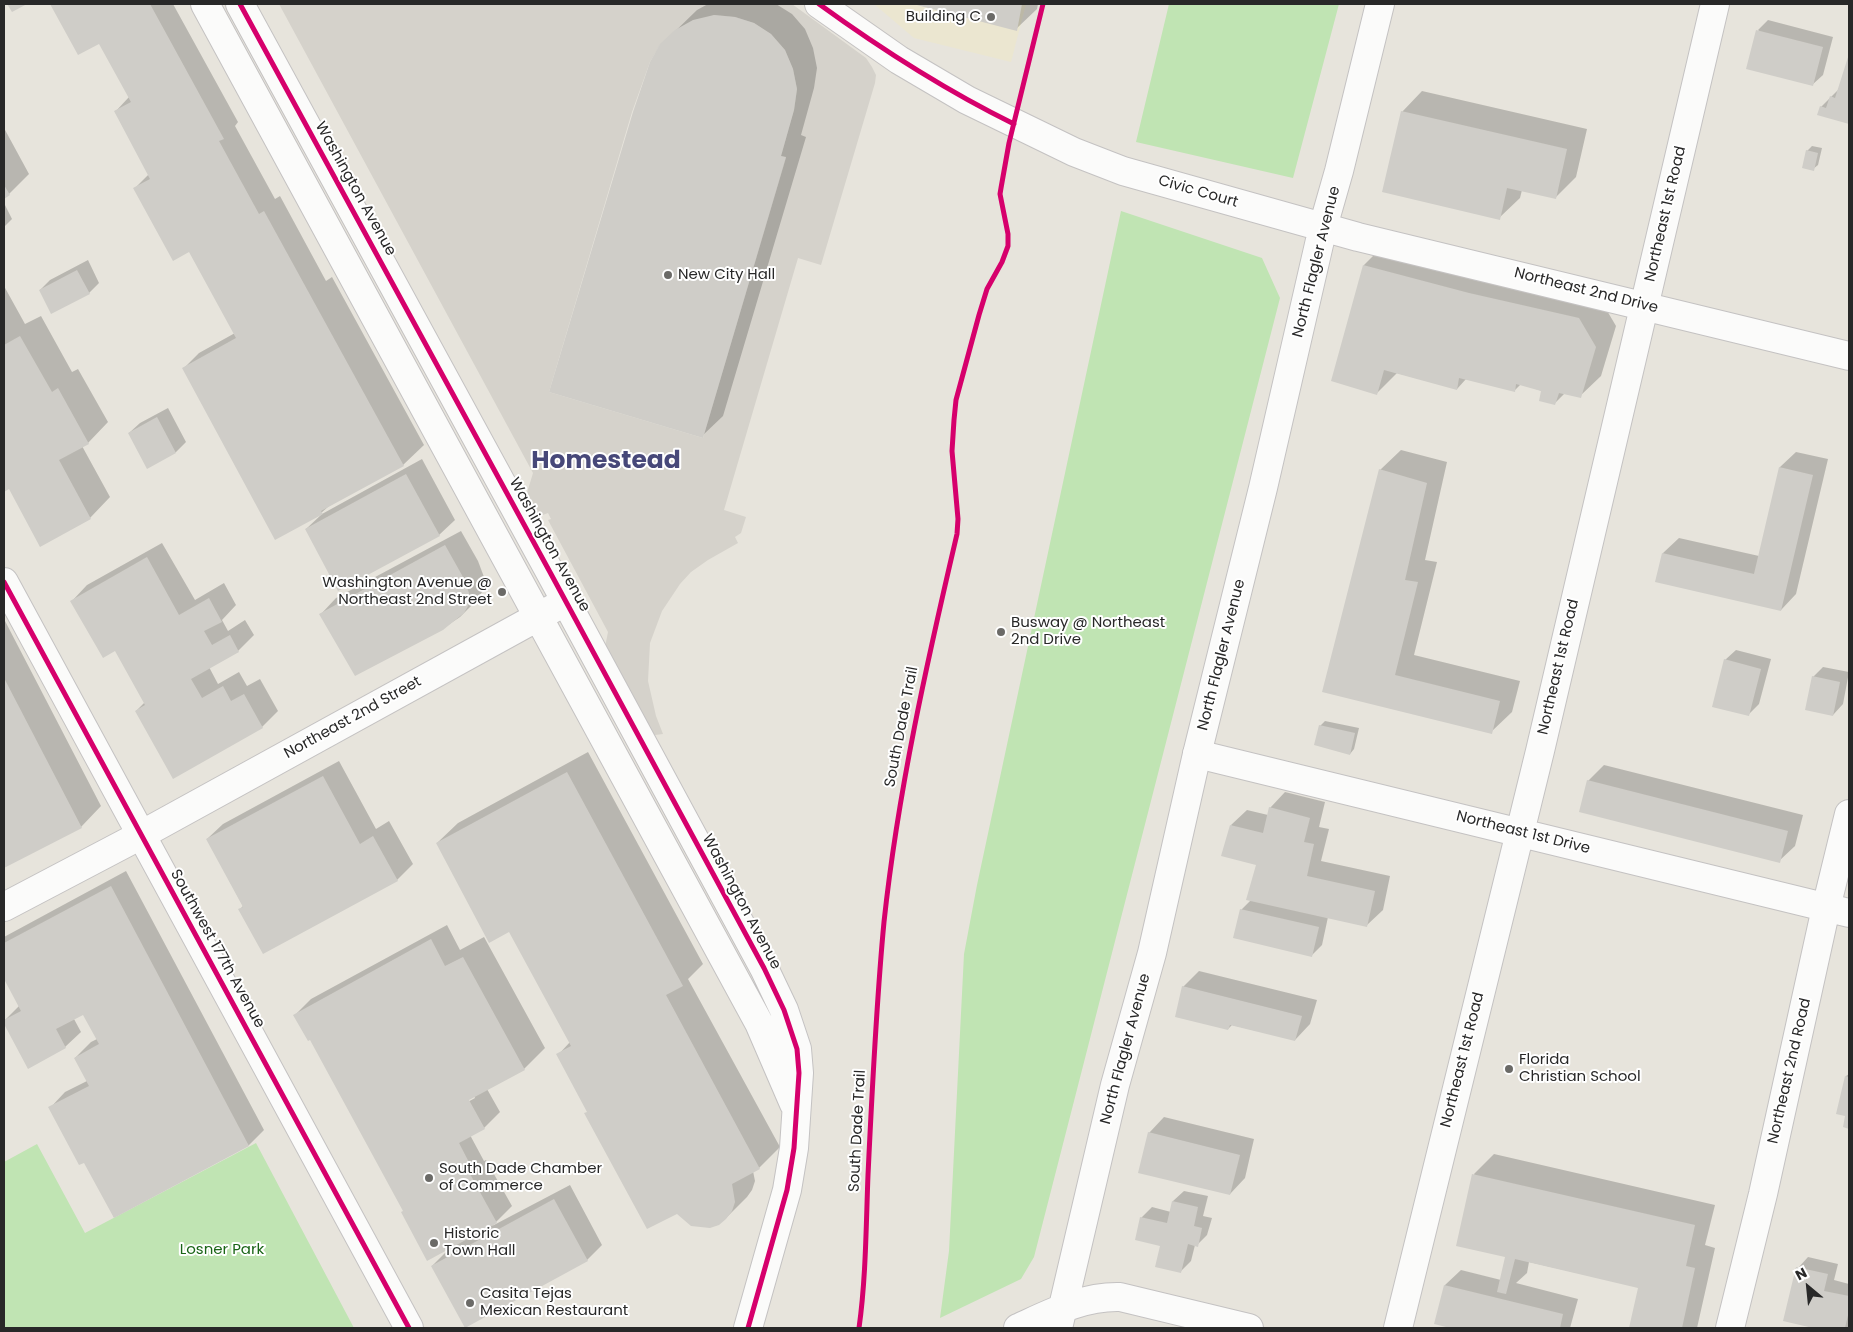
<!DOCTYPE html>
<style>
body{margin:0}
#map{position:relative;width:1853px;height:1332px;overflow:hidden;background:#e7e4dc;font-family:Poppins,sans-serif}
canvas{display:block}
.frame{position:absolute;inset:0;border:5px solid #282828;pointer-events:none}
.north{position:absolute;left:1783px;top:1262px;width:50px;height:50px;-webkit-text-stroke:4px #fff;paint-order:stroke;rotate:332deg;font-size:14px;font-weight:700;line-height:20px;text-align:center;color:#282828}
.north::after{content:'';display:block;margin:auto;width:18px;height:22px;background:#282828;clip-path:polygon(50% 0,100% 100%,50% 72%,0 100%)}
</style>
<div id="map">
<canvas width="1853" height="1332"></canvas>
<div class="frame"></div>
<div class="north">N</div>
</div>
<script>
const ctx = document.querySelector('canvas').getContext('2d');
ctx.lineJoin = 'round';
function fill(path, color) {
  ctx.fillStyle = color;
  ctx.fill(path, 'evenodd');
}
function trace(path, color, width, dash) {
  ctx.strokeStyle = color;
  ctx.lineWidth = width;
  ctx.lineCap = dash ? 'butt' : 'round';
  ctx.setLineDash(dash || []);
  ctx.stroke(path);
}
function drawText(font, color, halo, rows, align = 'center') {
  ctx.font = font + ' Poppins,sans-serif';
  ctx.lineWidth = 4;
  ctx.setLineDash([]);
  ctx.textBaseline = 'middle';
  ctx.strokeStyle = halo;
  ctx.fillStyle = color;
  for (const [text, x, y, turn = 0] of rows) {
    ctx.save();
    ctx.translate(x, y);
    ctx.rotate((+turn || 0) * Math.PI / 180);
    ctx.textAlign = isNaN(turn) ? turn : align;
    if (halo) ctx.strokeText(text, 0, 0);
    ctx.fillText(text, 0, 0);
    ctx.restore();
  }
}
fill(new Path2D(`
 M874 4H1026L1011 62 914 38Z`), '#ebe6d0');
fill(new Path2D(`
 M1169 4H1339L1293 178 1136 142Z
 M1121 211 1262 258 1280 298 1034 1257 1021 1279 940 1318 949 1251 964 954 977 885Z
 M256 1143 354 1328H4V1162L37 1144 85 1233Z`), '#c0e4b3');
fill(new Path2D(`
 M279 4H792L866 58 872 67 876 75 875 83 821 265 798 258 724 510 746 517 741 533 735 537 738 543 708 560 691 572 680 584 662 611 650 643 648 681 656 716 663 734 655 735 649 732 604 652 608 632 548 520 551 519 548 513 532 519 523 506 533 473ZM714 15 735 17 754 23 771 34 785 50 793 69 797 89 794 110 781 156 786 158 703 438 549 392 632 112 650 62 660 45Z`), '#d5d2cb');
fill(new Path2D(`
 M52 4H173L238 122 235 126 275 199 280 196 326 281 332 277 424 445 403 465 329 506 321 513 184 368 199 353 235 333 190 250 135 188 149 174 115 112 129 97 99 42 78 53Z
 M708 4H776L792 14 805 29 813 48 817 68 814 88 801 135 806 137 723 416 702 436 661 45 697 10Z
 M915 4H1038L1037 9 1016 29Z
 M1768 20 1833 37 1823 75 1812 85 1758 30Z
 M1849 57V123L1819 114 1821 107 1840 88Z
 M1422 91 1587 129 1576 177 1555 198 1522 190 1520 198 1499 218 1402 112Z
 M4 128 29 174 9 194 4 197Z
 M1812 146 1822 148 1818 165 1813 169 1807 151Z
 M4 203 12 219 4 227Z
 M1384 245 1599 297 1616 326 1601 376 1580 396 1565 393 1555 403 1542 391 1521 384 1514 391 1466 379 1457 389 1397 373 1376 394 1364 265Z
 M88 260 99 283 89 293 40 290 50 280Z
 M4 286 25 324 41 316 72 372 78 369 108 422 88 443 82 446 110 497 90 518 9 487 4 491Z
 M168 408 186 442 176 452 148 467 129 433 140 423Z
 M1401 450 1447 462 1425 560 1437 562 1414 655 1520 681 1512 712 1491 732 1324 691 1380 470Z
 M1796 452 1828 459 1796 594 1781 610 1657 581 1663 553 1679 538 1759 556 1780 467Z
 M422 459 455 520 439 535 306 529 322 514Z
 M461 531 478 561 484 577V589L476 601 460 617 442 629 321 614 336 598Z
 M162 543 195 600 224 583 236 605 222 620 228 631 245 620 254 635 238 651 209 667 218 684 239 672 247 686 260 679 278 711 262 727 174 777 136 711 145 702 115 649 72 601 87 585Z
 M4 619 101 806 81 827 4 867Z
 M1736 650 1771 659 1759 704 1748 715 1725 660Z
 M1823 667 1849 672 1843 704 1833 715 1813 677Z
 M1325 721 1359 728 1354 749 1350 754 1320 726Z
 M588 752 703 964 688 979 780 1147 759 1168 753 1171 755 1181 752 1190 747 1197 726 1218 709 1227 692 1225 588 1111 558 1055 570 1042 509 930 437 843 458 823Z
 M339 761 376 829 389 821 413 864 397 880 240 909 243 906 207 839 223 824Z
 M1604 765 1803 815 1795 846 1779 861 1588 781Z
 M1285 792 1325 802 1319 827 1329 829 1321 861 1390 876 1383 910 1367 925 1328 917 1322 945 1311 956 1241 910 1251 900 1257 864 1231 825 1247 810 1268 815 1270 808Z
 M126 871 264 1130 249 1145 114 1217 85 1161 50 1108 65 1092 87 1081 75 1058 91 1042 97 1039 84 1013 74 1019 81 1032 65 1047 28 1067 4 1021 19 1006 4 977V937Z
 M447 925 460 950 484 937 545 1048 524 1069 487 1089 500 1112 484 1128 470 1135 484 1161 486 1160 512 1206 492 1226 570 1185 602 1245 587 1260 432 1266 451 1247 404 1210 311 1040 295 1015 311 999ZM474 1096 475 1098 390 1145Z
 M1199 971 1317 1000 1310 1024 1295 1040 1232 1025 1228 1029 1183 987Z
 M1849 1074V1127L1844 1126 1847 1115 1846 1076Z
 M1164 1117 1254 1139 1245 1178 1230 1194 1149 1133Z
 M1494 1154 1715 1205 1705 1245 1715 1248 1697 1328H1630L1639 1287 1529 1262 1527 1273 1516 1283 1578 1299 1570 1328H1455L1436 1323 1445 1285 1461 1270 1501 1280 1506 1256 1474 1174Z
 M1184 1191 1208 1196 1203 1216 1212 1218 1207 1235 1197 1245H1195L1191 1261 1180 1272 1141 1218 1152 1207 1171 1212 1173 1201Z
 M1808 1257 1838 1264 1834 1280 1849 1284V1328H1818L1785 1320 1798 1268Z`), '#0003');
fill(new Path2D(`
 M7 4H27L12 12Z
 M50 4H150L224 139 219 141 259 214 264 211 404 466 321 511 323 514 275 540 182 368 236 338 189 252 173 261 133 188 150 179 114 111 131 102 99 44 78 55Z
 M913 4H1022L1017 31Z
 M714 15 735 17 754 23 771 34 785 50 793 69 797 89 794 110 781 156 786 157 703 438 549 392 633 112 650 62 660 44 675 30 693 20Z
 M1756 30 1823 47 1813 86 1746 69Z
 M1849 54V124L1817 115 1820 106 1826 108 1830 96 1835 98Z
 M1401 111 1567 149 1556 199 1507 188 1500 220 1382 192Z
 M1806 150 1818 153 1814 171 1802 168Z
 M4 185 10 195 4 199Z
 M1363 265 1469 293 1579 318 1596 347 1581 398 1559 393 1555 405 1539 401 1541 391 1516 384 1515 392 1459 378 1457 390 1384 370 1377 395 1331 381Z
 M77 270 90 294 51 314 39 290Z
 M20 336 52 392 58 388 89 444 59 460 91 519 40 547 9 489 4 492V345Z
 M157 417 176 453 147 469 128 433Z
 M1779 467 1813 475 1781 611 1655 582 1662 553 1754 574Z
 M1379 469 1427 483 1405 580 1418 582 1395 675 1500 701 1492 734 1322 692Z
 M406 474 440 536 338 591 305 529Z
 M445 545 463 577 469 593 468 606 464 613 443 630 355 676 319 614Z
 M147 557 179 615 209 598 222 622 204 631 212 645 230 635 239 652 191 679 202 698 223 686 231 701 244 694 263 728 173 779 135 711 145 705 115 651 103 658 70 601Z
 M1724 659 1761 669 1749 716 1712 707Z
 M1812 676 1840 682 1833 716 1805 710Z
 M4 678 82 828 4 868Z
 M1319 725 1355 733 1350 755 1314 745Z
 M567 772 683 986 666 995 760 1169 732 1184 735 1202 732 1211 726 1219 719 1225 710 1228 691 1226 677 1214 647 1229 584 1113 587 1112 556 1054 571 1046 509 932 489 943 436 843Z
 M323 776 360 844 373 836 398 881 263 954 238 909 243 907 206 839Z
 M1587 780 1788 831 1780 863 1579 812Z
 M1269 807 1310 818 1304 842 1314 844 1307 876 1375 891 1367 927 1246 900 1256 865 1221 856 1230 825 1263 833Z
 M111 886 249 1146 114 1218 84 1163 79 1165 48 1107 89 1086 74 1058 99 1044 83 1015 56 1029 66 1048 28 1069 4 1024V1020L21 1011 4 979V943Z
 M1240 909 1319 927 1312 957 1233 938Z
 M431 939 445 966 463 957 525 1070 469 1100 485 1129 459 1143 474 1172 470 1174 497 1223 427 1261 401 1212 403 1211 310 1040 308 1041 293 1015Z
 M1182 986 1302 1016 1295 1041 1230 1025 1228 1030 1175 1017Z
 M1845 1076 1849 1077V1129L1843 1127 1845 1116 1836 1114Z
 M1148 1132 1240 1155 1230 1195 1138 1173Z
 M1472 1174 1695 1225 1686 1266 1695 1268 1682 1328H1629L1638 1288 1515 1259 1506 1294 1497 1292 1505 1257 1456 1246Z
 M554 1199 588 1261 465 1328 431 1266Z
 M1172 1201 1198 1207 1194 1226 1202 1228 1198 1247 1188 1244 1181 1273 1155 1267 1160 1246 1135 1240 1140 1217 1167 1223Z
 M1796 1267 1828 1274 1824 1291 1849 1296V1311L1845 1328H1813L1783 1321Z
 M1444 1285 1563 1314 1560 1328H1450L1434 1324Z`), '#cfcdc8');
const minor = new Path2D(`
 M205 4 759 1023 794 1104
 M240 4 551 574 764 968 784 1010 797 1049 799 1073 794 1148 787 1190 748 1328
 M1197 754 1849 913
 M4 907 141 835 554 608
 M1398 1328 1540 751 1715 4
 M1730 1328 1763 1194 1826 908 1849 814`);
const tertiary = new Path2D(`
 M819 4 899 60 967 100 1074 152 1123 171 1358 237 1849 356
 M1018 1328C1051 1313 1083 1296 1120 1297L1249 1328
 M1058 1328 1115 1085 1152 953 1197 754 1263 488 1323 227 1339 171 1380 4`);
const secondary = new Path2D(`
 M4 582 409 1328`);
trace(minor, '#c4c2c2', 30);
trace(tertiary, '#c4c2c2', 30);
trace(secondary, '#c4c2c2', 30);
trace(minor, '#fbfbfa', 28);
trace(tertiary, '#fbfbfa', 28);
trace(secondary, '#fbfbfa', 28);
trace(new Path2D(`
 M240 4 551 574 764 968 784 1010 797 1049 799 1073 794 1148 787 1190 748 1328
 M819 4C881 49 945 90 1014 124
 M4 582 409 1328
 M859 1328C866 1278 866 1226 868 1175 872 1091 876 1006 884 922 898 791 927 662 957 534L958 519 952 451 954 420 956 400 979 315 987 289 1002 262 1008 246V234L1000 194 1001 188 1009 143 1043 4`), '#d6006c', 5);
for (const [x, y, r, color] of [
 [991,17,5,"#6b6a67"],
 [668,275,5,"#6b6a67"],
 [502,592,5,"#6b6a67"],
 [1001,632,5,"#6b6a67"],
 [1509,1069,5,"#6b6a67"],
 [429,1178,5,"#6b6a67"],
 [434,1243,5,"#6b6a67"],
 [470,1303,5,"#6b6a67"]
]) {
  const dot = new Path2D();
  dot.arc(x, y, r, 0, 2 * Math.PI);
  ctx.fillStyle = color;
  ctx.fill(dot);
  trace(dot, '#fff', 2);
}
drawText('15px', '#282828', '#fff', [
 ["Building C",981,17,"right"],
 ["New City Hall",678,275],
 ["Washington Avenue @",492,583,"right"],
 ["Northeast 2nd Street",492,600,"right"],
 ["Busway @ Northeast",1011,623],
 ["2nd Drive",1011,640],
 ["Florida",1519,1060],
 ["Christian School",1519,1077],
 ["South Dade Chamber",439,1169],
 ["of Commerce",439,1186],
 ["Historic",444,1234],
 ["Town Hall",444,1251],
 ["Casita Tejas",480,1294],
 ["Mexican Restaurant",480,1311]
], 'left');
drawText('15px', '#282828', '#fff', [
 ["Washington Avenue",355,189,61],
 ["Civic Court",1198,192,16],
 ["Northeast 1st Road",1666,214,-77],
 ["North Flagler Avenue",1317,262,-76],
 ["Northeast 2nd Drive",1586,291,14],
 ["Washington Avenue",549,545,61],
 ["North Flagler Avenue",1222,655,-76],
 ["Northeast 1st Road",1559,667,-77],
 ["Northeast 2nd Street",353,718,-29],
 ["South Dade Trail",902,727,-79],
 ["Northeast 1st Drive",1523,833,14],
 ["Washington Avenue",741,902,62],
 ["Southwest 177th Avenue",217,949,61],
 ["North Flagler Avenue",1126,1049,-75],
 ["Northeast 1st Road",1463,1060,-76],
 ["Northeast 2nd Road",1790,1071,-77],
 ["South Dade Trail",858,1131,-87]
]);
drawText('15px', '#1a6517', '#fff', [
 ["Losner Park",222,1250]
]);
drawText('bold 25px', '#474879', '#fff', [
 ["Homestead",606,462]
]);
</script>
